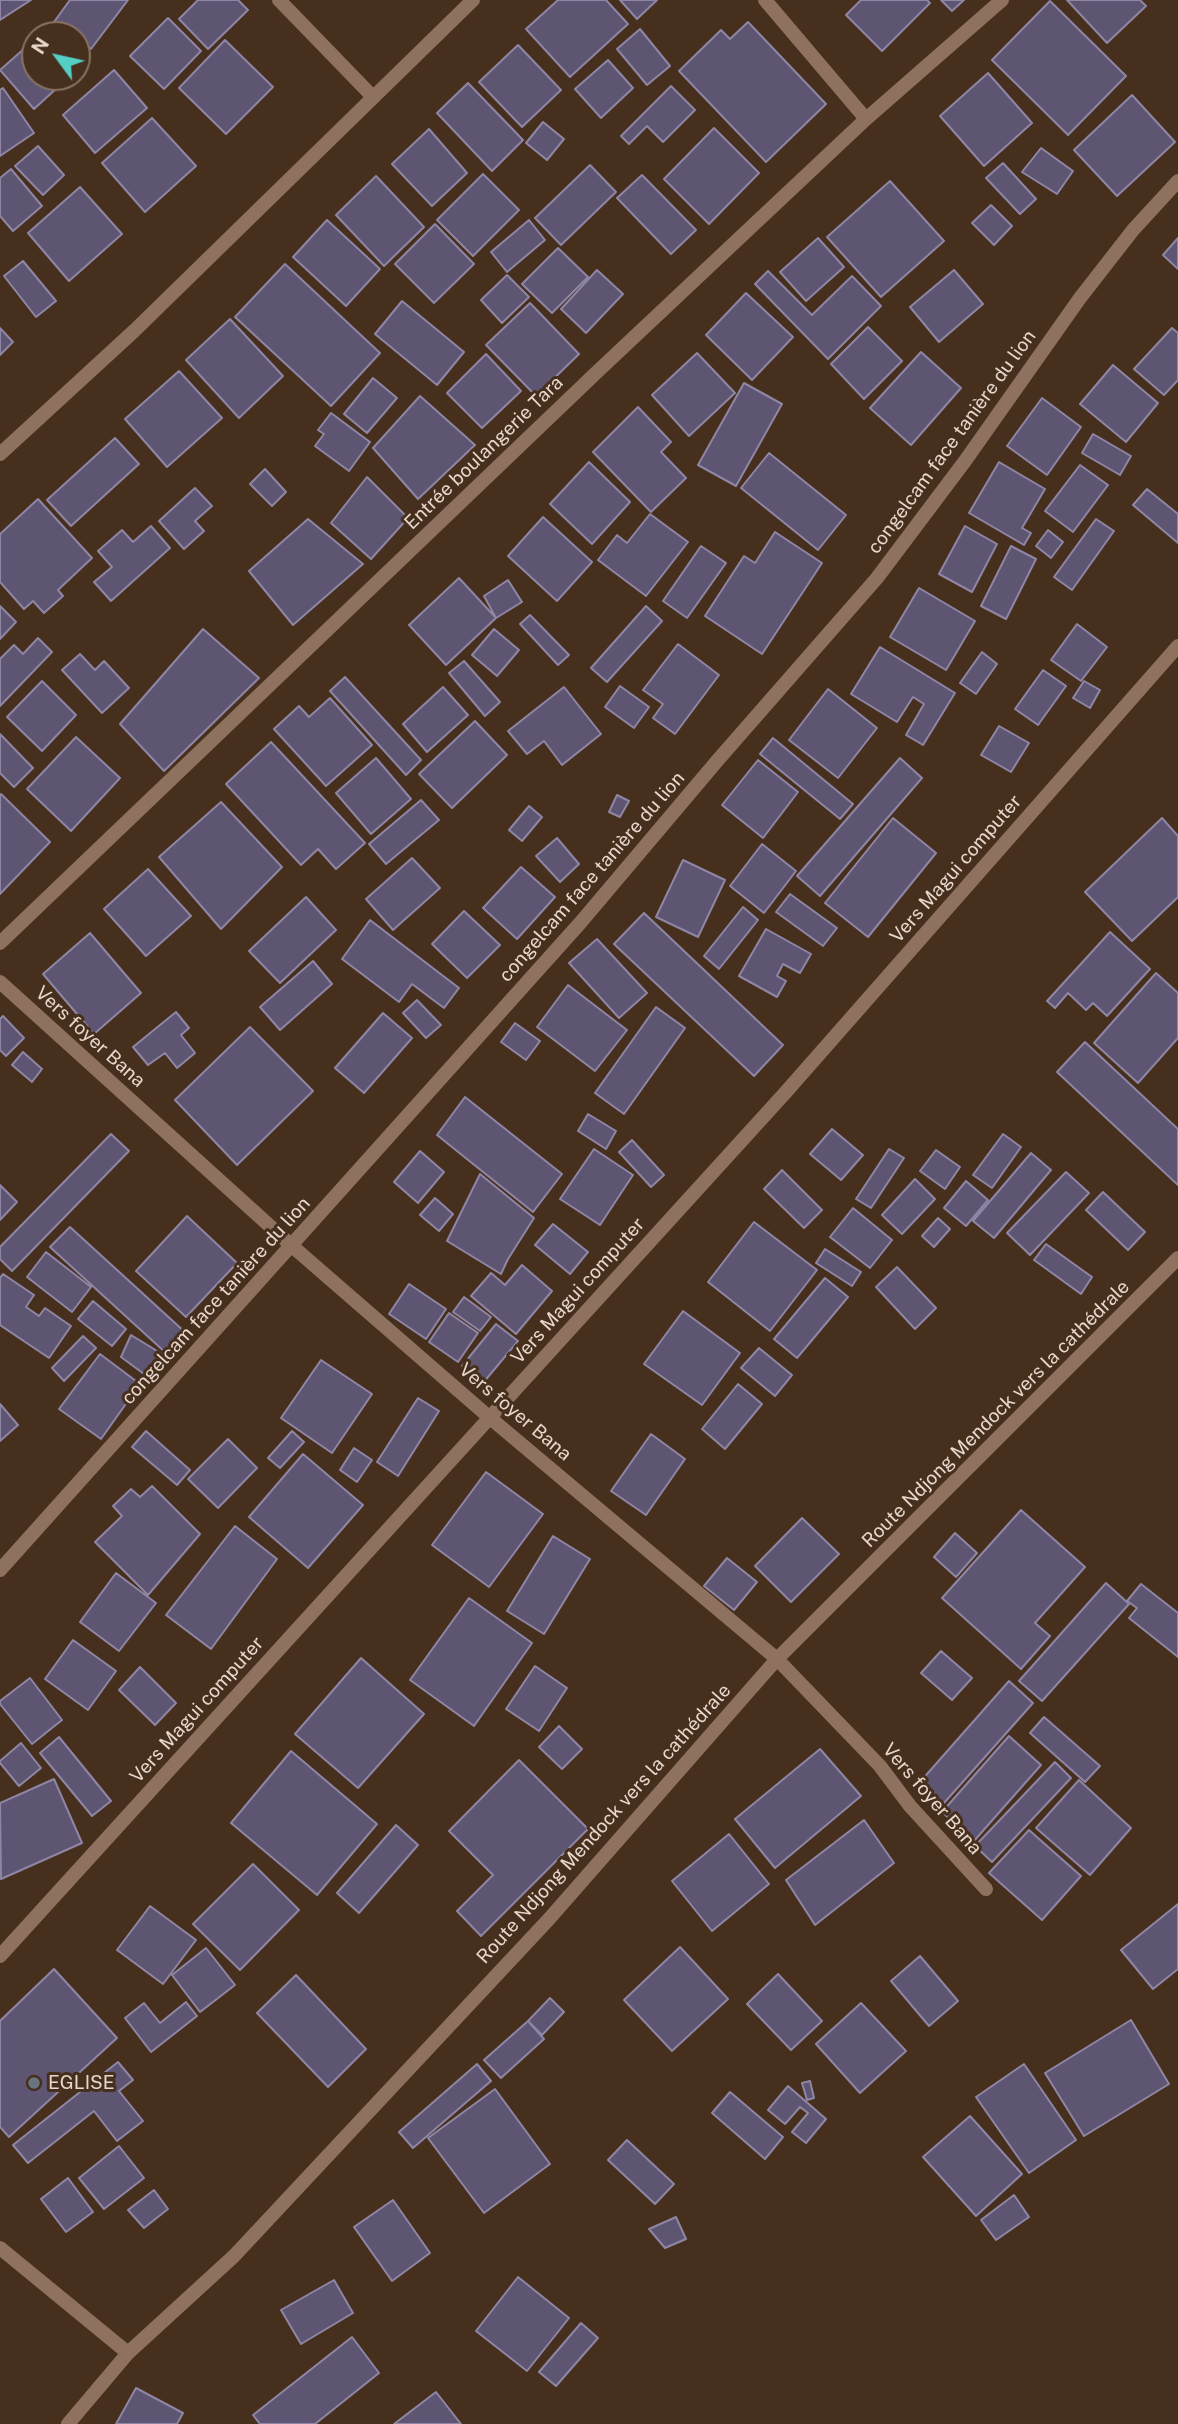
<!DOCTYPE html>
<meta charset="utf-8">
<style>
body{margin:0}
#map{position:relative;width:1178px;height:2424px;overflow:hidden;background:#472f1d;font-family:"Public Sans",sans-serif}
canvas{display:block}
.north{position:absolute;left:21px;top:21px;width:70px;height:70px;box-sizing:border-box;background:#472f1d;border:2px solid #877263;border-radius:50%;rotate:303deg;font-size:19px;font-weight:700;line-height:28px;text-align:center;color:#e7d7cc}
.north::after{content:'';display:block;margin:auto;width:24px;height:32px;background:#55cec6;clip-path:polygon(50% 0,100% 100%,50% 72%,0 100%)}
</style>
<div id="map">
<canvas width="1178" height="2424"></canvas>
<div class="north">N</div>
</div>
<script>
const ctx = document.querySelector('canvas').getContext('2d');
ctx.lineJoin = 'round';
function fill(path, color) {
  ctx.fillStyle = color;
  ctx.fill(path, 'evenodd');
}
function trace(path, color, width, dash) {
  ctx.strokeStyle = color;
  ctx.lineWidth = width;
  ctx.lineCap = dash ? 'butt' : 'round';
  ctx.setLineDash(dash || []);
  ctx.stroke(path);
}
function drawText(font, color, halo, rows, align = 'center') {
  ctx.font = font + ' "Public Sans",sans-serif';
  ctx.lineWidth = 6;
  ctx.setLineDash([]);
  ctx.textBaseline = 'middle';
  ctx.strokeStyle = halo;
  ctx.fillStyle = color;
  for (const [text, x, y, turn = 0] of rows) {
    ctx.save();
    ctx.translate(x, y);
    ctx.rotate((+turn || 0) * Math.PI / 180);
    ctx.textAlign = isNaN(turn) ? turn : align;
    if (halo) ctx.strokeText(text, 0, 0);
    ctx.fillText(text, 0, 0);
    ctx.restore();
  }
}
const building = new Path2D(`
 M0 0H31L0 20Z
 M70 0H128L91 49 77 39V35H71L54 22Z
 M198 0H238L248 10 208 49 179 19Z
 M558 0H606L628 24 570 77 526 29Z
 M620 0H657L637 19Z
 M861 0H927L930 3 882 51 846 15Z
 M941 0H964L952 11Z
 M1067 0H1140L1146 6 1107 43Z
 M1050 1 1126 76 1068 135 992 60Z
 M168 18 201 51 164 89 130 56Z
 M748 22 826 104 766 162 679 71 721 30 730 39Z
 M640 29 670 66 647 85 617 49Z
 M35 39V77H69L34 109 0 70Z
 M225 40 273 87 226 134 179 88Z
 M518 45 561 90 522 127 479 82Z
 M608 60 633 88 601 118 575 89Z
 M114 70 147 108 95 153 63 115Z
 M988 73 1032 123 984 166 940 116Z
 M468 83 523 140 492 171 437 113Z
 M671 86 695 110 663 142 647 126 629 144 621 136Z
 M3 88 34 133 0 156V90Z
 M1132 95 1175 142 1117 196 1074 150Z
 M152 118 196 166 145 212 102 163Z
 M543 122 564 139 547 160 526 143Z
 M714 128 759 173 709 224 664 179Z
 M429 129 467 173 432 206 392 164Z
 M38 146 64 175 43 195 15 166Z
 M1041 148 1073 171 1057 194 1022 172Z
 M1003 163 1036 199 1020 214 986 178Z
 M590 165 616 192 561 245 535 218Z
 M11 169 42 206 13 231 0 216V178Z
 M483 174 519 210 473 256 437 220Z
 M642 175 696 230 671 254 617 198Z
 M376 176 424 227 384 266 336 215Z
 M890 181 944 241 881 297 827 237Z
 M80 187 122 234 69 281 28 233Z
 M991 205 1012 226 994 245 972 223Z
 M327 220 380 269 346 306 293 257Z
 M529 220 545 240 507 272 491 252Z
 M435 224 474 264 434 303 395 264Z
 M818 238 844 267 806 301 780 272Z
 M1178 238V269L1163 255Z
 M558 248 588 277 552 313 522 284Z
 M23 261 56 301 36 317 4 276Z
 M285 264 380 353 331 406 235 317Z
 M597 270 623 294 586 333 561 309Z
 M954 270 983 304 939 342 910 307Z
 M768 271 812 315 852 276 881 306 828 359 755 284Z
 M507 275 529 297 502 323 481 300Z
 M746 293 793 337 752 380 706 335Z
 M402 301 464 352 437 385 375 334Z
 M530 303 579 354 536 396 486 345Z
 M230 319 283 376 239 418 186 360Z
 M868 327 902 361 864 399 831 364Z
 M0 328 13 342 0 355Z
 M1172 328 1178 333V380L1164 395 1134 369Z
 M921 352 961 388 911 445 870 408Z
 M697 353 735 393 689 436 652 395Z
 M486 354 521 391 482 428 447 393Z
 M1113 365 1158 403 1126 442 1080 404Z
 M179 371 222 418 167 467 125 419Z
 M373 378 397 398 367 433 344 414Z
 M744 383 782 404 736 486 698 465Z
 M420 396 475 445 418 499 373 448Z
 M1042 398 1081 427 1047 475 1007 446Z
 M638 407 671 442 661 452 686 478 651 512 593 452Z
 M331 413 370 442 349 471 315 446 324 434 318 430Z
 M1093 434 1131 456 1120 475 1082 453Z
 M115 438 139 464 71 526 47 500Z
 M769 453 846 515 818 550 741 488Z
 M589 462 630 502 592 544 550 504Z
 M999 462 1045 489 1022 528 1031 533 1024 545 969 513Z
 M1080 465 1108 485 1073 532 1045 511Z
 M265 469 286 492 272 506 250 484Z
 M367 477 408 518 371 559 331 523Z
 M195 488 212 506 195 521 204 531 184 549 159 521Z
 M1147 489 1178 514V543L1133 505Z
 M38 499 92 558 58 590 63 596 44 613 33 601 24 609 0 582V534Z
 M650 514 688 542 646 596 598 560 617 535 627 543Z
 M543 517 592 562 557 601 508 556Z
 M308 519 363 564 293 625 249 571Z
 M1096 519 1114 531 1072 590 1054 577Z
 M151 526 170 548 111 601 94 582 112 567 98 551 122 530 133 542Z
 M965 526 997 544 972 592 939 574Z
 M1048 530 1063 542 1051 558 1036 546Z
 M775 532 822 563 762 654 705 616 744 556 755 563Z
 M701 546 726 563 687 618 663 601Z
 M1011 546 1036 559 1006 619 981 606Z
 M459 578 496 618 446 665 409 625Z
 M508 580 522 602 496 618 484 596Z
 M919 588 975 621 946 670 890 637Z
 M0 606 16 622 0 639Z
 M646 606 662 621 607 682 591 668Z
 M530 615 569 655 558 665 520 624Z
 M1077 624 1107 647 1081 681 1051 660Z
 M203 629 259 678 164 771 120 724Z
 M494 629 519 650 497 676 472 655Z
 M38 638 52 652 0 706V659L14 645 23 654Z
 M678 644 719 675 675 734 653 718 663 704 643 690Z
 M880 647 955 693 923 745 906 735 924 704 913 697 897 722 851 694Z
 M982 652 997 664 976 694 960 683Z
 M80 654 95 670 104 661 129 688 102 713 62 670Z
 M464 661 500 702 485 716 449 673Z
 M1043 670 1066 686 1038 725 1015 709Z
 M345 677 421 760 406 775 330 691Z
 M42 681 76 715 42 751 7 717Z
 M1084 681 1100 690 1090 708 1073 698Z
 M620 686 649 707 634 728 605 707Z
 M443 687 468 715 427 752 403 724Z
 M564 687 601 734 562 765 544 741 527 754 508 731Z
 M828 689 877 728 838 778 789 740Z
 M330 698 372 745 326 786 274 729 299 706 309 717Z
 M475 721 507 755 452 808 419 774Z
 M999 726 1029 743 1011 772 981 755Z
 M0 734 33 768 14 787 0 773Z
 M76 737 120 778 71 831 27 789Z
 M773 738 853 804 840 819 760 754Z
 M271 742 365 843 336 869 318 849 301 865 226 784Z
 M376 758 411 799 371 834 336 793Z
 M900 758 922 778 820 896 797 876Z
 M758 760 798 792 763 838 722 805Z
 M1 794 50 842 0 894V795Z
 M617 795 629 801 620 817 609 812Z
 M421 800 439 820 386 864 369 844Z
 M221 802 282 867 221 929 159 857Z
 M529 806 542 817 522 841 509 830Z
 M893 818 936 853 868 937 825 903Z
 M1162 818 1178 836V897L1132 941 1085 892Z
 M557 838 579 864 560 882 536 856Z
 M762 844 796 871 764 913 730 886Z
 M412 858 440 888 393 930 366 899Z
 M683 860 725 880 698 937 656 917Z
 M521 867 555 897 517 939 483 908Z
 M148 869 191 916 146 956 104 909Z
 M790 894 837 928 823 946 776 912Z
 M306 897 336 930 280 983 249 951Z
 M743 907 758 920 719 969 704 956Z
 M464 911 500 945 467 978 432 944Z
 M644 913 783 1045 754 1076 614 944Z
 M370 920 459 988 444 1008 412 984 399 1002 342 959Z
 M766 929 811 954 800 973 783 964 777 976 786 981 777 997 739 976Z
 M1110 932 1150 969 1107 1016 1093 1003 1086 1010 1068 993 1055 1008 1047 1001Z
 M90 933 141 993 94 1034 43 974Z
 M597 939 647 993 619 1018 569 963Z
 M313 961 332 984 280 1030 260 1007Z
 M1156 973 1178 993V1038L1138 1083 1094 1043Z
 M568 985 627 1030 595 1071 537 1027Z
 M417 1000 441 1025 426 1038 403 1013Z
 M656 1007 685 1028 624 1114 595 1093Z
 M176 1012 189 1028 181 1035 195 1053 177 1068 165 1053 148 1065 133 1047Z
 M383 1013 412 1038 364 1093 335 1068Z
 M3 1016 24 1038 6 1056 0 1050V1019Z
 M515 1023 540 1041 526 1060 501 1042Z
 M250 1027 313 1091 237 1165 175 1100Z
 M1085 1042 1178 1129V1185L1057 1072Z
 M23 1052 42 1069 32 1082 12 1065Z
 M465 1097 562 1174 533 1212 437 1135Z
 M588 1114 616 1131 606 1149 578 1131Z
 M832 1129 863 1155 841 1180 810 1154Z
 M111 1134 129 1151 12 1271 0 1259V1247Z
 M1003 1134 1021 1147 992 1188 973 1175Z
 M632 1140 664 1175 651 1187 619 1152Z
 M594 1149 633 1175 600 1225 560 1199Z
 M889 1149 904 1158 871 1208 856 1199Z
 M936 1150 960 1167 945 1189 920 1171Z
 M420 1151 444 1172 418 1203 394 1182Z
 M1031 1153 1051 1170 994 1238 973 1221Z
 M782 1170 822 1210 804 1228 764 1189Z
 M1066 1172 1089 1193 1030 1255 1007 1233Z
 M480 1174 534 1218 508 1259 501 1274 447 1241Z
 M915 1179 935 1199 902 1234 882 1215Z
 M966 1181 988 1200 966 1226 944 1208Z
 M0 1185 17 1202 0 1220Z
 M1103 1192 1145 1232 1128 1250 1086 1210Z
 M435 1198 453 1214 439 1231 420 1215Z
 M853 1208 892 1240 870 1268 830 1237Z
 M187 1216 237 1263 186 1317 136 1271Z
 M938 1218 950 1229 934 1247 922 1236Z
 M754 1222 817 1270 770 1331 708 1282Z
 M553 1224 588 1252 570 1274 535 1245Z
 M70 1227 186 1333 167 1354 50 1247Z
 M1046 1244 1092 1277 1081 1294 1034 1260Z
 M825 1249 861 1272 852 1286 816 1263Z
 M46 1252 91 1287 72 1312 27 1277Z
 M522 1265 552 1291 516 1334 471 1296 491 1273 505 1285Z
 M897 1267 936 1308 915 1329 876 1287Z
 M3 1274 34 1295 26 1307 39 1316 45 1308 71 1326 49 1358 0 1325V1278Z
 M825 1278 848 1297 797 1358 774 1339Z
 M409 1284 446 1309 426 1339 389 1314Z
 M464 1297 491 1317 480 1331 453 1312Z
 M93 1301 126 1329 112 1346 78 1319Z
 M683 1311 740 1353 702 1405 644 1364Z
 M449 1313 478 1333 458 1362 429 1342Z
 M496 1324 518 1341 483 1383 462 1366Z
 M131 1335 162 1354 148 1377 121 1357Z
 M83 1336 96 1348 64 1381 52 1368Z
 M759 1348 792 1375 775 1396 741 1368Z
 M100 1354 140 1384 101 1439 59 1409Z
 M321 1360 372 1394 332 1453 281 1418Z
 M738 1384 762 1404 725 1449 702 1429Z
 M418 1398 439 1411 398 1476 377 1462Z
 M0 1404 18 1425 0 1441Z
 M146 1431 190 1470 177 1485 132 1447Z
 M292 1431 304 1442 280 1468 268 1458Z
 M651 1434 685 1459 646 1515 611 1491Z
 M228 1439 257 1468 218 1508 188 1479Z
 M354 1448 372 1460 357 1482 340 1470Z
 M303 1454 363 1505 308 1568 249 1517Z
 M486 1472 543 1514 489 1587 432 1545Z
 M152 1486 200 1534 148 1595 95 1542 122 1516 113 1506 131 1489 140 1497Z
 M1021 1510 1085 1567 1035 1623 1050 1636 1021 1669 942 1598Z
 M802 1518 839 1554 791 1602 755 1566Z
 M235 1526 277 1559 211 1649 166 1615Z
 M955 1533 977 1553 956 1577 934 1557Z
 M553 1536 590 1559 544 1634 507 1611Z
 M727 1558 757 1582 734 1610 704 1586Z
 M116 1573 156 1603 119 1651 80 1622Z
 M1106 1583 1129 1604 1042 1701 1019 1681Z
 M1141 1584 1178 1613V1657L1129 1618 1137 1608 1127 1601Z
 M469 1598 532 1643 474 1726 410 1680Z
 M73 1640 116 1671 88 1710 45 1679Z
 M941 1651 972 1678 952 1700 921 1673Z
 M361 1658 424 1714 358 1788 295 1734Z
 M535 1666 567 1688 539 1731 506 1709Z
 M140 1667 176 1703 155 1725 119 1690Z
 M30 1678 62 1720 32 1744 0 1704V1701Z
 M1009 1681 1033 1703 944 1803 920 1782Z
 M1044 1717 1100 1766 1085 1782 1030 1733Z
 M559 1726 582 1749 562 1769 539 1747Z
 M1009 1736 1041 1765 974 1841 942 1812Z
 M59 1737 111 1801 92 1816 40 1753Z
 M21 1743 41 1768 19 1786 0 1763V1761Z
 M820 1749 861 1796 775 1868 735 1819Z
 M291 1751 377 1824 317 1895 231 1823Z
 M519 1760 588 1829 481 1936 457 1911 493 1875 449 1831Z
 M1055 1762 1071 1778 992 1862 975 1846Z
 M54 1779 82 1843 1 1879 0 1803Z
 M1079 1780 1131 1828 1090 1875 1036 1828Z
 M864 1820 894 1863 815 1925 786 1880Z
 M396 1825 418 1845 359 1913 337 1893Z
 M1029 1830 1081 1876 1042 1920 989 1873Z
 M729 1834 769 1884 712 1931 672 1881Z
 M253 1864 299 1910 240 1970 193 1924Z
 M1178 1904V1969L1153 1989 1121 1950Z
 M150 1906 196 1940 163 1984 117 1950Z
 M680 1947 728 1999 672 2051 624 2000Z
 M206 1948 235 1985 200 2012 172 1975Z
 M920 1956 958 2001 929 2026 891 1981Z
 M54 1969 117 2038 9 2137 0 2127V2021Z
 M778 1974 822 2021 791 2050 747 2004Z
 M296 1975 366 2049 328 2087 257 2013Z
 M550 1998 564 2012 542 2035 528 2021Z
 M186 2002 197 2016 151 2052 125 2018 144 2003 160 2023Z
 M861 2003 906 2051 860 2093 816 2044Z
 M1131 2020 1169 2084 1084 2136 1045 2073Z
 M528 2021 544 2039 501 2078 484 2060Z
 M118 2062 133 2080 119 2091 143 2121 117 2141 94 2111 28 2163 13 2145Z
 M477 2064 491 2081 413 2148 399 2132Z
 M1024 2064 1076 2140 1029 2173 976 2097Z
 M810 2081 814 2098 807 2100 802 2083Z
 M788 2086 826 2119 806 2143 792 2132 808 2113 800 2107 785 2124 768 2110Z
 M495 2089 550 2164 484 2213 428 2138Z
 M730 2092 783 2137 765 2159 712 2113Z
 M970 2116 1022 2174 976 2216 923 2157Z
 M627 2140 674 2184 655 2204 608 2160Z
 M119 2146 144 2178 104 2209 79 2178Z
 M68 2178 93 2212 66 2232 41 2199Z
 M154 2190 168 2209 144 2228 128 2210Z
 M1014 2195 1029 2217 996 2240 981 2220Z
 M393 2200 430 2253 392 2281 354 2227Z
 M676 2217 686 2239 665 2248 649 2229Z
 M518 2277 569 2318 527 2371 476 2331Z
 M334 2280 353 2313 301 2344 281 2310Z
 M581 2323 598 2338 556 2386 539 2372Z
 M352 2337 379 2373 315 2424H260L253 2415Z
 M136 2388 183 2413 177 2424H116Z
 M436 2392 461 2424H394Z`);
fill(building, '#5d5572');
trace(building, '#8e86a4', 2);
trace(new Path2D(`
 M279 0 373 97
 M765 0 866 119
 M0 943 598 371 866 119 1002 0
 M0 982 292 1246 489 1417 777 1659 880 1766 910 1806 986 1889
 M0 1570 581 922 717 761 877 578 965 461 1080 298 1133 230 1178 181
 M0 1956 785 1093 1178 646
 M0 2248 128 2353
 M68 2424 128 2353 234 2256 549 1919 777 1659 1178 1258`), '#8e715e', 14);
trace(new Path2D(`
 M0 454 134 331 473 0`), '#8e715e', 14);
for (const [x, y, r, color] of [
 [34,2083,7,"#6b7280"]
]) {
  const dot = new Path2D();
  dot.arc(x, y, r, 0, 2 * Math.PI);
  ctx.fillStyle = color;
  ctx.fill(dot);
  trace(dot, '#472f1d', 2.5);
}
drawText('19px', '#e7d7cc', '#472f1d', [
 ["congelcam face tanière du lion",952,442,-54],
 ["Entrée boulangerie Tara",484,453,-44],
 ["Vers Magui computer",956,869,-49],
 ["congelcam face tanière du lion",592,877,-49],
 ["Vers foyer Bana",90,1037,42],
 ["Vers Magui computer",578,1291,-48],
 ["congelcam face tanière du lion",216,1301,-48],
 ["Vers foyer Bana",515,1412,40],
 ["Route Ndjong Mendock vers la cathédrale",996,1414,-45],
 ["Vers Magui computer",197,1710,-48],
 ["Vers foyer Bana",932,1799,49],
 ["Route Ndjong Mendock vers la cathédrale",604,1824,-48]
]);
drawText('19px', '#e7d7cc', '#472f1d', [
 ["EGLISE",48,2083]
], 'left');
</script>
